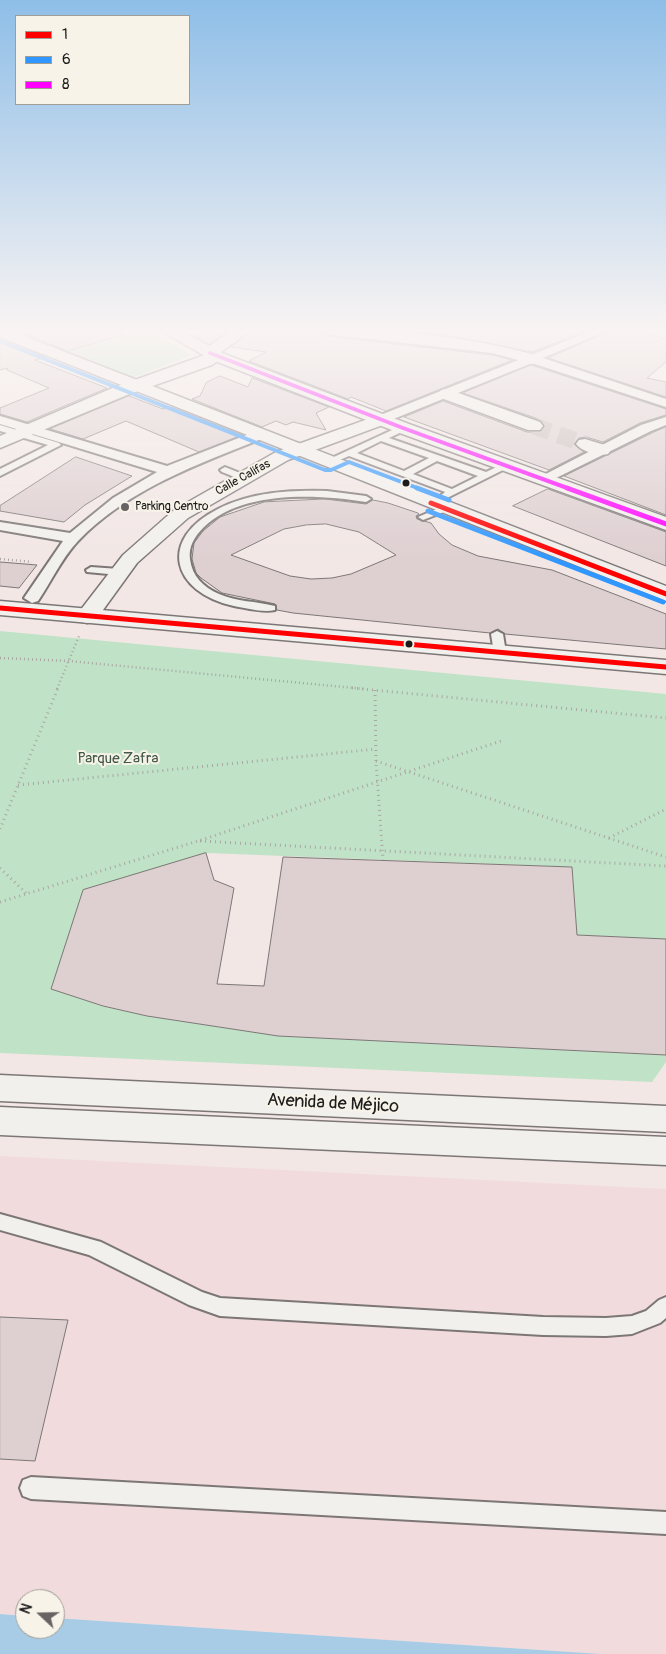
<!DOCTYPE html>
<meta charset="utf-8">
<style>
body{margin:0}
#map{position:relative;width:666px;height:1654px;overflow:hidden;background:#f2e7e5;font-family:Pangolin,sans-serif}
canvas{display:block}
.legend{position:absolute;left:15px;top:15px;width:175px;height:90px;box-sizing:border-box;background:#f7f3e8;border:1px solid #9f9d96;margin:0;padding:6px 9px;list-style:none;font-size:15px;color:#1c1c1c}
.legend li{display:flex;align-items:center;gap:10px;height:25px}
.legend b{width:25px;border:1px solid #9f9d96}
.north{position:absolute;left:15px;top:1589px;width:50px;height:50px;box-sizing:border-box;background:#f7f3e8;border:1px solid #9f9d96;border-radius:50%;rotate:291deg;font-size:14px;font-weight:700;line-height:20px;text-align:center;color:#1c1c1c}
.north::after{content:'';display:block;margin:auto;width:18px;height:22px;background:#676362;clip-path:polygon(50% 0,100% 100%,50% 72%,0 100%)}
</style>
<div id="map">
<canvas width="666" height="1654"></canvas>
<ul class="legend">
<li><b style="height:6px;background:#f00"></b>1</li>
<li><b style="height:6px;background:#2f97ff"></b>6</li>
<li><b style="height:6px;background:#f0f"></b>8</li>
</ul>
<div class="north">N</div>
</div>
<script>
const ctx = document.querySelector('canvas').getContext('2d');
ctx.lineJoin = 'round';
function fill(path, color) {
  ctx.fillStyle = color;
  ctx.fill(path, 'evenodd');
}
function trace(path, color, width, dash) {
  ctx.strokeStyle = color;
  ctx.lineWidth = width;
  ctx.lineCap = dash ? 'butt' : 'round';
  ctx.setLineDash(dash || []);
  ctx.stroke(path);
}
function drawText(font, color, halo, rows, align = 'center') {
  ctx.font = font + ' Pangolin,sans-serif';
  ctx.lineWidth = 4;
  ctx.setLineDash([]);
  ctx.textBaseline = 'middle';
  ctx.strokeStyle = halo;
  ctx.fillStyle = color;
  for (const [text, x, y, turn = 0] of rows) {
    ctx.save();
    ctx.translate(x, y);
    ctx.rotate((+turn || 0) * Math.PI / 180);
    ctx.textAlign = isNaN(turn) ? turn : align;
    if (halo) ctx.strokeText(text, 0, 0);
    ctx.fillText(text, 0, 0);
    ctx.restore();
  }
}
fill(new Path2D(`
 M0 1156 666 1189V1654H601L55 1618V1599H25V1616L0 1614Z`), '#f1dbdc');
fill(new Path2D(`
 M9 329H30L79 348 145 329 192 355 132 378Z
 M0 631 666 694V939L577 935 572 867 206 853 53 989 102 1006 147 1016 278 1036 666 1055V1062L652 1082 0 1053Z`), '#c0e3c7');
fill(new Path2D(`
 M0 1614 25 1616V1629H55V1618L601 1654H0Z`), '#a8cce6');
const building = new Path2D(`
 M12 329H121L122 335 68 351Z
 M197 329H231L209 344 197 337Z
 M254 329H316L326 336 492 355 512 360 386 411 351 397 348 399 249 361 266 352 231 347Z
 M383 329H583L585 331 532 352 457 337Z
 M616 329 643 331 666 339V362L647 378 666 382V397L548 358Z
 M0 339 46 357 35 360 107 388 27 422 0 414V408L49 388 7 370 8 368 0 370Z
 M531 365 666 409V415L640 423 603 442 586 437 579 438 574 444 584 452 549 470 404 417 443 401 527 432H540L545 426 541 420 463 393Z
 M220 376 248 387 252 378 329 407 316 413 326 430 293 422 286 425 276 421 262 427 192 399 200 396 206 383Z
 M129 396 163 409 171 407 242 435 199 452 126 421 83 439 50 429Z
 M666 427V515L564 476 652 433Z
 M76 457 132 476 85 505 64 522 0 511V506Z
 M548 489 666 532V566L513 506Z
 M325 499 366 504 373 500 388 503 418 513 419 514 416 516 417 519 431 523 439 534 452 545 478 556 552 570 666 614V649L505 634 498 629 490 633 293 613 277 610 275 604 222 593 201 578 196 573 192 559 194 543 203 531 220 517 264 502ZM326 524 359 532 396 555 351 574 332 578 311 579 290 576 231 555 284 529 306 525Z
 M0 562 37 565 19 588 0 586Z
 M206 853 214 880 234 888 217 984 264 986 283 857 572 867 577 935 666 939V1055L278 1036 147 1016 103 1006 51 989 83 890Z
 M0 1317 68 1320 35 1461 0 1459Z`);
fill(building, '#decfd1');
trace(building, '#7c7776', 1);
trace(new Path2D(`
 M534 426 585 444`), '#c7bebd', 17, [17, 9]);
const service = new Path2D(`
 M0 425 59 443 61 445 0 476V469L48 445 0 431Z
 M403 425 406 426V430L389 438 486 472 505 463 513 465 445 499 440 496 445 492 349 456 328 465 323 462ZM381 441 429 458 404 471 357 453ZM437 461 478 476 452 489 413 474Z
 M225 467 245 475 247 477 242 480 222 472 220 470Z
 M327 491 366 496 371 499 366 502C317 494 241 490 203 528 195 536 188 547 190 559 192 576 203 587 219 594 237 602 256 601 275 606V610C263 613 246 608 234 606 171 592 158 539 218 509 251 492 290 490 327 491Z
 M446 505 449 506V510L423 520 418 517Z
 M91 567 119 569 124 572 119 575 87 572 86 570Z
 M497 631 503 634 506 653 500 656 494 653 491 634Z
 M0 1214 101 1242 202 1292 220 1298 543 1317 606 1318 632 1316 646 1311 659 1300 666 1297V1318L660 1323 632 1334 606 1336 543 1335 220 1316 189 1305 89 1255 0 1230Z
 M31 1477 666 1512V1534L31 1499 23 1496 20 1488 23 1480Z`);
const pedestrian = new Path2D(`
 M596 329H611L543 358 666 399V407L532 363 386 422 382 423 376 419 378 416Z
 M655 329H666V334Z
 M0 416 167 466 254 432 259 431 265 435 264 438C198 464 128 489 78 541 61 559 51 582 38 601L32 603 24 598 63 541 0 530V522L70 533 113 498 157 472 0 424Z
 M666 417V425L651 431 548 482 543 483 536 479 641 425Z`);
const minor = new Path2D(`
 M318 329C392 329 467 336 539 356L541 359 533 364 492 353 326 334Z
 M216 351 224 356 212 365 127 395 0 448V436L115 387Z
 M447 389 540 422 543 426 540 430H528L441 398 439 394 441 390Z
 M382 414 388 415 391 419 388 423 288 460 188 518 137 563 95 621 87 623 79 621 76 616 123 555 174 510 276 452Z
 M585 439 608 446 611 450 608 454C599 456 582 452 576 444L579 440Z`);
const tertiary = new Path2D(`
 M234 329H252L216 356H204L202 353 204 350Z
 M0 1075 666 1106V1132L0 1101Z
 M0 1107 666 1137V1165L0 1135Z`);
const secondary = new Path2D(`
 M0 329H6L666 586V601L0 337Z
 M158 329H178L222 353 409 424 666 517V530L397 432 210 359Z`);
const primary = new Path2D(`
 M0 601 666 660V674L0 615Z`);
trace(service, '#7c7776', 4);
trace(pedestrian, '#7c7776', 4);
trace(minor, '#7c7776', 3);
trace(tertiary, '#7c7776', 3);
trace(secondary, '#7c7776', 3);
trace(primary, '#7c7776', 3);
trace(new Path2D(`
 M0 559 32 562
 M0 658 69 661 365 689
 M57 689 79 636`), '#a9a6a4', 2.5, [1, 3]);
trace(new Path2D(`
 M352 688 666 718
 M375 690 376 761 383 860
 M376 761 666 857
 M18 785 376 749
 M0 829 58 688
 M609 838 666 809
 M200 841 666 866
 M0 868 28 895
 M0 902 198 841 504 740`), '#a9a6a4', 3, [1, 4]);
fill(service, '#f2f0ec');
fill(pedestrian, '#f2f0ec');
fill(minor, '#f2f0ec');
fill(tertiary, '#f2f0ec');
fill(secondary, '#f2f0ec');
fill(primary, '#f2f0ec');
trace(new Path2D(`
 M431 503 666 594
 M0 608 666 667`), '#f00', 5);
trace(new Path2D(`
 M0 341 325 470H331L349 462 420 489`), '#2f97ff', 4);
trace(new Path2D(`
 M417 488 449 500
 M428 511 663 602`), '#2f97ff', 5);
trace(new Path2D(`
 M210 353 403 428 570 489`), '#f0f', 4);
trace(new Path2D(`
 M567 488 666 524`), '#f0f', 5);
const sky = ctx.createLinearGradient(0, 0, 0, 561);
sky.addColorStop(0, '#8ebee7');
sky.addColorStop(0.59, '#f9f4f3');
sky.addColorStop(1, '#f9f4f300');
ctx.fillStyle = sky;
ctx.fillRect(0, 0, 666, 561);
for (const [x, y, r, color] of [
 [406,483,4.5,"#1c1c1c"],
 [125,507,5,"#676362"],
 [409,644,4.5,"#1c1c1c"]
]) {
  const dot = new Path2D();
  dot.arc(x, y, r, 0, 2 * Math.PI);
  ctx.fillStyle = color;
  ctx.fill(dot);
  trace(dot, '#f7f3e8', 2);
}
drawText('12px', '#1c1c1c', '#f7f3e8', [
 ["Calle Califas",243,478,-29]
]);
drawText('12px', '#1c1c1c', '#f7f3e8', [
 ["Parking Centro",135,507]
], 'left');
drawText('15px', '#415748', '#f7f3e8', [
 ["Parque Zafra",118,759]
]);
drawText('18px', '#1c1c1c', '#f7f3e8', [
 ["Avenida de Méjico",333,1104,3]
]);
</script>
